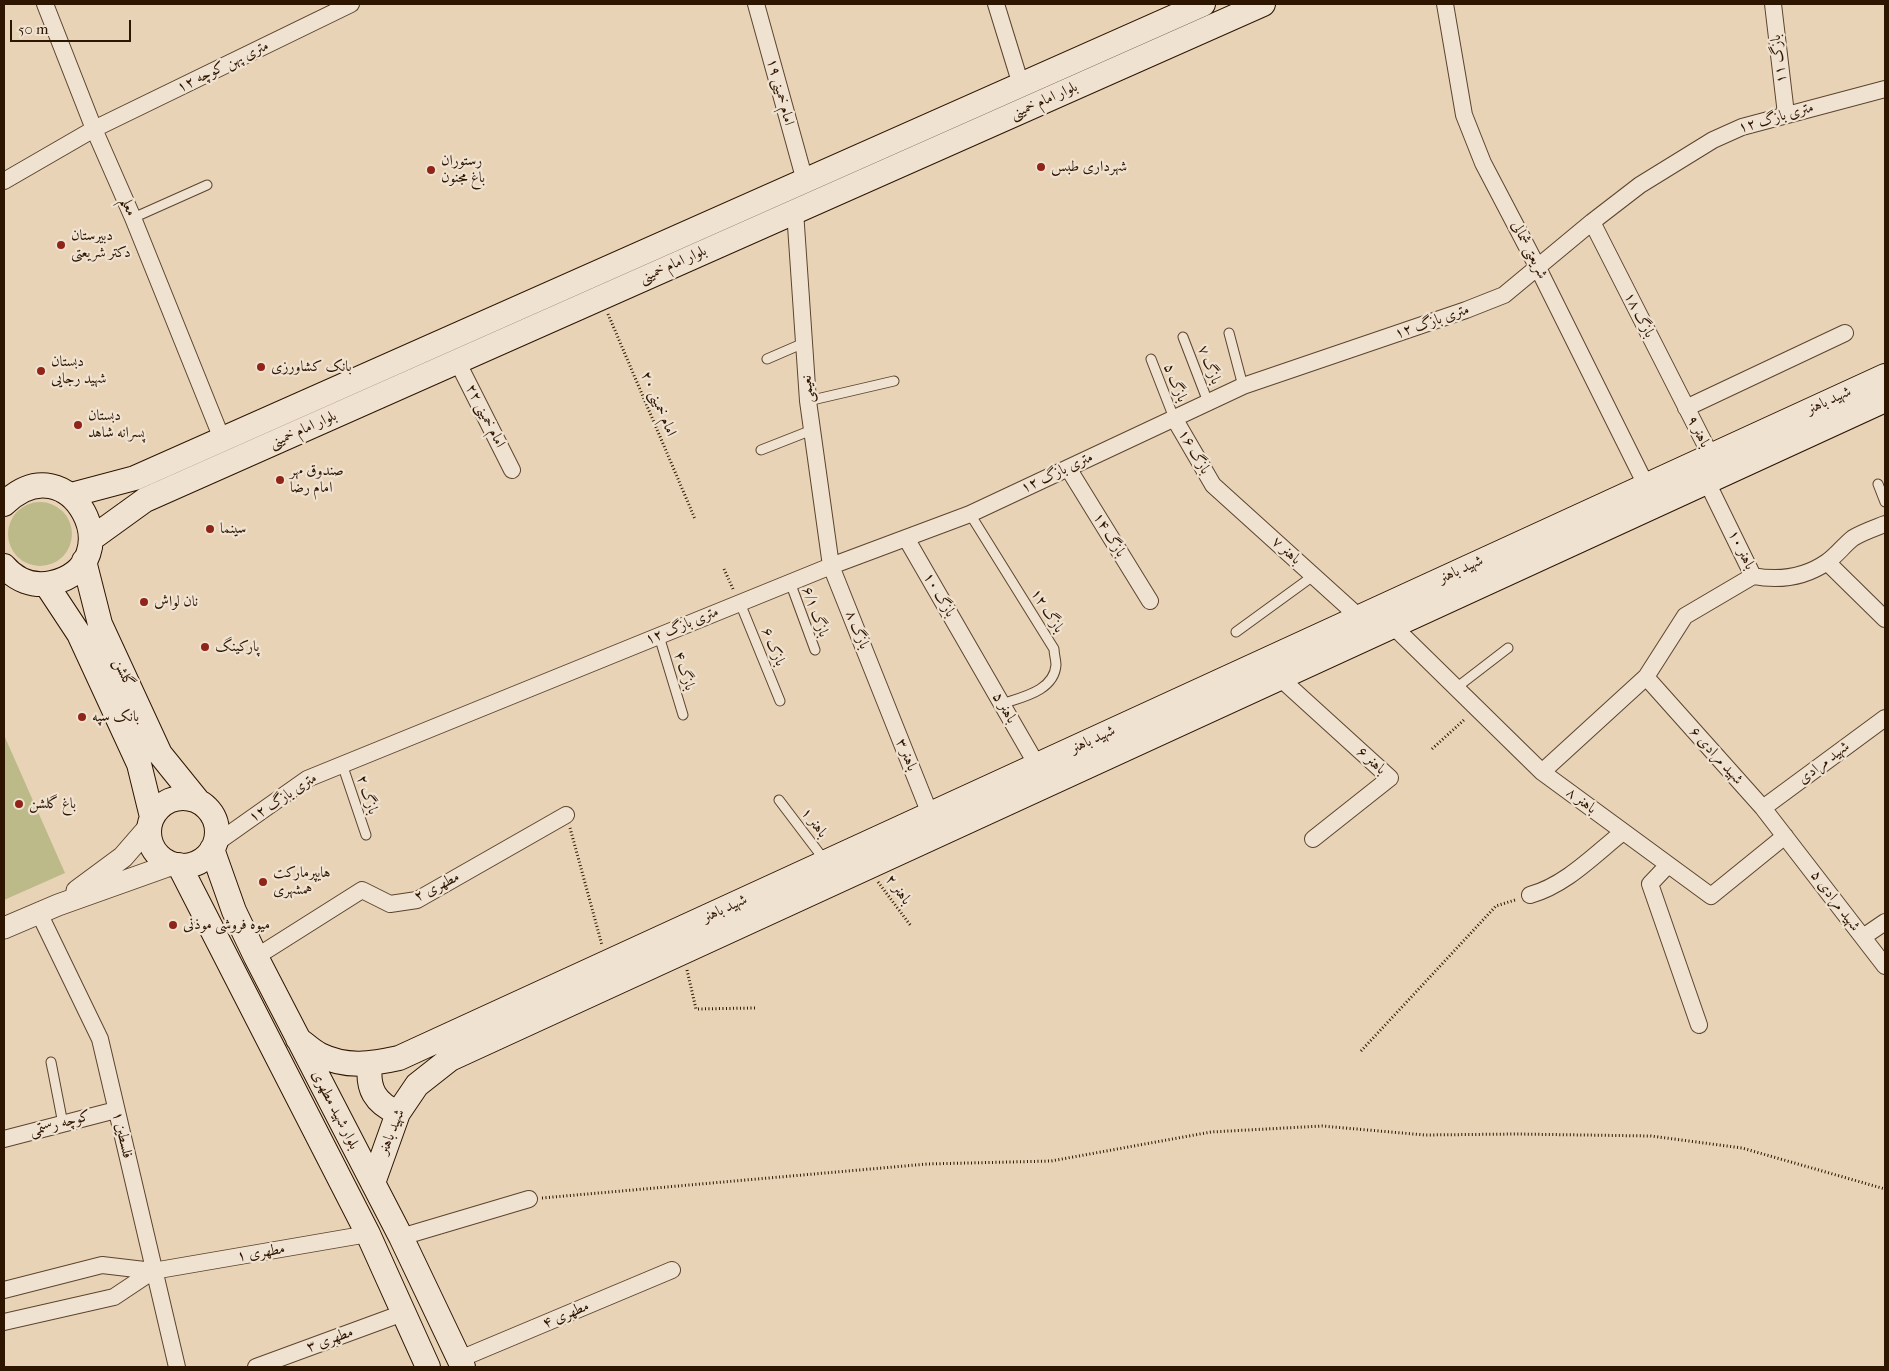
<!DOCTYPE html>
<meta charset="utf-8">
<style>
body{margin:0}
#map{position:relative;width:1889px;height:1371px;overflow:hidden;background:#e8d3b7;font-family:"IM FELL French Canon",serif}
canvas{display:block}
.frame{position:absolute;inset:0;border:5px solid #2d1500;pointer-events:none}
.scale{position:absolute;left:10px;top:20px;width:121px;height:22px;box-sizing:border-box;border:2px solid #2d1500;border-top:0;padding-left:6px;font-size:15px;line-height:18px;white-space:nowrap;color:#2d1500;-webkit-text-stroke:4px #f0e2d0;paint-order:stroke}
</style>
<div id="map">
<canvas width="1889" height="1371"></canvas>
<div class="frame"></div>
<div class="scale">50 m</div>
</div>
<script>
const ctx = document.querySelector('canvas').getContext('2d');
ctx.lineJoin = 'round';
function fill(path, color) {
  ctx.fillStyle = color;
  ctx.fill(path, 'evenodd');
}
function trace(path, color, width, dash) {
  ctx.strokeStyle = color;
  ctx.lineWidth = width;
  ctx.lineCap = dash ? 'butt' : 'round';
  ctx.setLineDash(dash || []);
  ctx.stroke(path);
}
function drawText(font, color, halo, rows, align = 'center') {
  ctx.font = font + ' "IM FELL French Canon",Amiri,serif';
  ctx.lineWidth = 4.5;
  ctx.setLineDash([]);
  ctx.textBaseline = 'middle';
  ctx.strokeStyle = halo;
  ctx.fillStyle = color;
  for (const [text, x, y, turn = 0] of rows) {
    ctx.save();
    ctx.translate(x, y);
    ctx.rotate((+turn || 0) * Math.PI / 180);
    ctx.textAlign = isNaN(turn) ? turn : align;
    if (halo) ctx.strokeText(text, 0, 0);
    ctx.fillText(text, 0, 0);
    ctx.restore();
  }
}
fill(new Path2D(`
 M8 534a32 32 0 1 1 64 0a32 32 0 1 1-64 0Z
 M4 735 65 873 4 900Z`), '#bdba89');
const service = new Path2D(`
 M133 218 207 185
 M1229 333 1243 386
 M1183 337 1208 402
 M767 359 804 343
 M1151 359 1174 418
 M808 401 894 381
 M761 450 812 430
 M1878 484 1885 502
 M970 514 1054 649C1054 654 1056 660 1056 665 1054 691 1022 697 1002 704
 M790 582 815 650
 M740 603 780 701
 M1236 632 1313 576
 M659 636 683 715
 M1456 688 1508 648
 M342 764 366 835
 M779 800 826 862
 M51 1062 63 1124`);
const minor = new Path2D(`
 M45 4 94 129 133 218 222 439
 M756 4 805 181
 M996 4 1021 85
 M1445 4 1464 115 1483 163 1538 268 1646 485
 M1773 4 1786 114
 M4 181 94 129 351 4
 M795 211 808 401 831 566 930 814
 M1592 222 1711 456
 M457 361 512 470
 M1686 408 1845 333
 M1174 418 1213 485 1359 617
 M1068 468 1150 601
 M1707 482 1753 576C1780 581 1804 578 1827 562 1837 555 1844 545 1853 538 1863 532 1875 528 1885 524
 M906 538 1037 765
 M1827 562 1885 619
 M1393 626 1542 772 1711 896 1785 836
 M1646 677 1763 808 1885 966
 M1280 678 1390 778 1313 839
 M1542 772 1646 677 1685 616 1753 576
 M1763 808 1885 718
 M215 844 307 779 831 566 970 514 1243 386 1466 310 1504 295 1592 222 1640 185 1713 140 1742 127 1885 89
 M1668 865 1650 884 1699 1025
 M1530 895C1566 885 1594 855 1623 832
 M39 913 100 1039 177 1367
 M1863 937 1885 922
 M256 957 362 890 390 904 417 900 566 815
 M4 1139 116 1110
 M401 1237 529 1199
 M4 1290 102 1265 153 1271 368 1234
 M4 1322 114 1297 153 1271
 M460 1359 672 1270
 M256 1367 403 1313`);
const tertiary = new Path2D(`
 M77 891 123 857 149 827
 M4 928 58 905 173 864`);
const secondary = new Path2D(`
 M71 495 135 478 1203 4
 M4 504C70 439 134 564 52 583 33 587 16 580 4 566
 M91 539 145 500 1263 4
 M84 561 100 624 160 754 198 801
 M46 584 79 634 139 764 152 817
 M149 832a34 34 0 1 1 68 0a34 34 0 1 1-68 0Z
 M212 849 234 911 256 957 401 1237 463 1367
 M179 865 368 1234 428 1367
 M298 1039C305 1044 312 1051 320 1055 346 1068 372 1064 399 1058L1885 376
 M370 1064C367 1089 375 1103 398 1113
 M373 1183 398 1113 417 1085 450 1059 1885 400`);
trace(service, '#5c442e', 11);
trace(minor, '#5c442e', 18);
trace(tertiary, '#5c442e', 23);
trace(secondary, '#2d1500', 26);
trace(new Path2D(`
 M608 314 695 519
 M724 569 733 589
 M1432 749 1465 719
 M570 828 602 945
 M878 882 911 926
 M687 970 696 1009 755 1008
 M1361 1051 1496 906 1515 900
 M542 1198 927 1164 1051 1161 1211 1132 1322 1126 1425 1135 1516 1134 1651 1136 1742 1148 1885 1189`), '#2d1500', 3, [1, 2.5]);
trace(service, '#f0e2d0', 9);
trace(minor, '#f0e2d0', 16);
trace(tertiary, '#f0e2d0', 21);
trace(secondary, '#f0e2d0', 24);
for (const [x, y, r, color] of [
 [1041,167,5,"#8f2418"],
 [431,170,5,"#8f2418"],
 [61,245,5,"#8f2418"],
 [261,367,5,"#8f2418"],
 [41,371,5,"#8f2418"],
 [78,425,5,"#8f2418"],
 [280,480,5,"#8f2418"],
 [210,529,5,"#8f2418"],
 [144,602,5,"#8f2418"],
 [205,647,5,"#8f2418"],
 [82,717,5,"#8f2418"],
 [19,804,5,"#8f2418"],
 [263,882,5,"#8f2418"],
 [173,925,5,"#8f2418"]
]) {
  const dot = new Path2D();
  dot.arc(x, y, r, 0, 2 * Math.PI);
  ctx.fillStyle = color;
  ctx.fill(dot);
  trace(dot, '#f0e2d0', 2);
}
drawText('15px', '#2d1500', '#f0e2d0', [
 ["بازگ ۱۱",1779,59,-97],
 ["۱۲ متری پهن کوچه",223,67,-26],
 ["امام خمینی ۱۹",780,92,75],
 ["بلوار امام خمینی",1044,101,-24],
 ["۱۲ متری بازگ",1776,118,-16],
 ["معلم",128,207,67],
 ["شریعتی شمالی",1529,250,63],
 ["بلوار امام خمینی",673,265,-24],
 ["بازگ ۱۸",1639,315,63],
 ["۱۲ متری بازگ",1432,322,-19],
 ["بازگ ۷",1209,365,69],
 ["بازگ ۵",1175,383,68],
 ["نعیمی",808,389,-95],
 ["شهید باهنر",1829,401,-25],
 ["امام خمینی ۲۰",658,404,67],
 ["امام خمینی ۲۲",485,416,63],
 ["بلوار امام خمینی",303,430,-24],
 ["باهنر ۹",1698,432,63],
 ["بازگ ۱۶",1194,452,60],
 ["۱۲ متری بازگ",1057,473,-25],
 ["بازگ ۱۴",1109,535,59],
 ["باهنر ۱۰",1741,550,64],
 ["باهنر ۷",1286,551,42],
 ["شهید باهنر",1461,570,-25],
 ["بازگ ۱۰",939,595,60],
 ["بازگ ۱۲",1047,611,58],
 ["بازگ ۶/۱",815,612,70],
 ["۱۲ متری بازگ",682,626,-22],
 ["بازگ ۸",857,630,68],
 ["بازک ۶",773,647,68],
 ["بازگ ۴",684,671,73],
 ["گلشن",123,673,65],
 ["باهنر ۵",1004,708,60],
 ["شهید باهنر",1093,740,-25],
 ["باهنر ۳",906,755,68],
 ["شهید مرادی ۶",1716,756,48],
 ["باهنر ۶",1371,761,42],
 ["شهید مرادی",1824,763,-37],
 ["بازگ ۲",367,795,72],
 ["۱۲ متری بازگ",283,798,-33],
 ["باهنر ۸",1581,801,37],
 ["باهنر ۱",814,823,53],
 ["مطهری ۲",437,887,-27],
 ["باهنر ۲",898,890,54],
 ["شهید مرادی ۵",1835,901,53],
 ["شهید باهنر",725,909,-25],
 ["بلوار شهید مطهری",335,1110,63],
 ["کوچه رستمی",60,1124,-15],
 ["شهید باهنر",392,1132,-68],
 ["فلسطین ۱",122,1135,77],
 ["مطهری ۱",261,1253,-10],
 ["مطهری ۴",566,1315,-23],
 ["مطهری ۳",330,1340,-20]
]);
drawText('15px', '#2d1500', '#f0e2d0', [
 ["رستوران",441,161],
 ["باغ مجنون",441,178],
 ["شهرداری طبس",1051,167],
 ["دبیرستان",71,236],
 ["دکتر شریعتی",71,253],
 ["دبستان",51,362],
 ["شهید رجایی",51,379],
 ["بانک کشاورزی",271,367],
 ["دبستان",88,416],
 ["پسرانه شاهد",88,433],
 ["صندوق مهر",290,471],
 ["امام رضا",290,488],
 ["سینما",220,529],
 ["نان لواش",154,602],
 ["پارکینگ",215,647],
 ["بانک سپه",92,717],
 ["باغ گلشن",29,804],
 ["هايپرماركت",273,873],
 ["همشهری",273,890],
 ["میوه فروشی موذنی",183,925]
], 'left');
</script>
